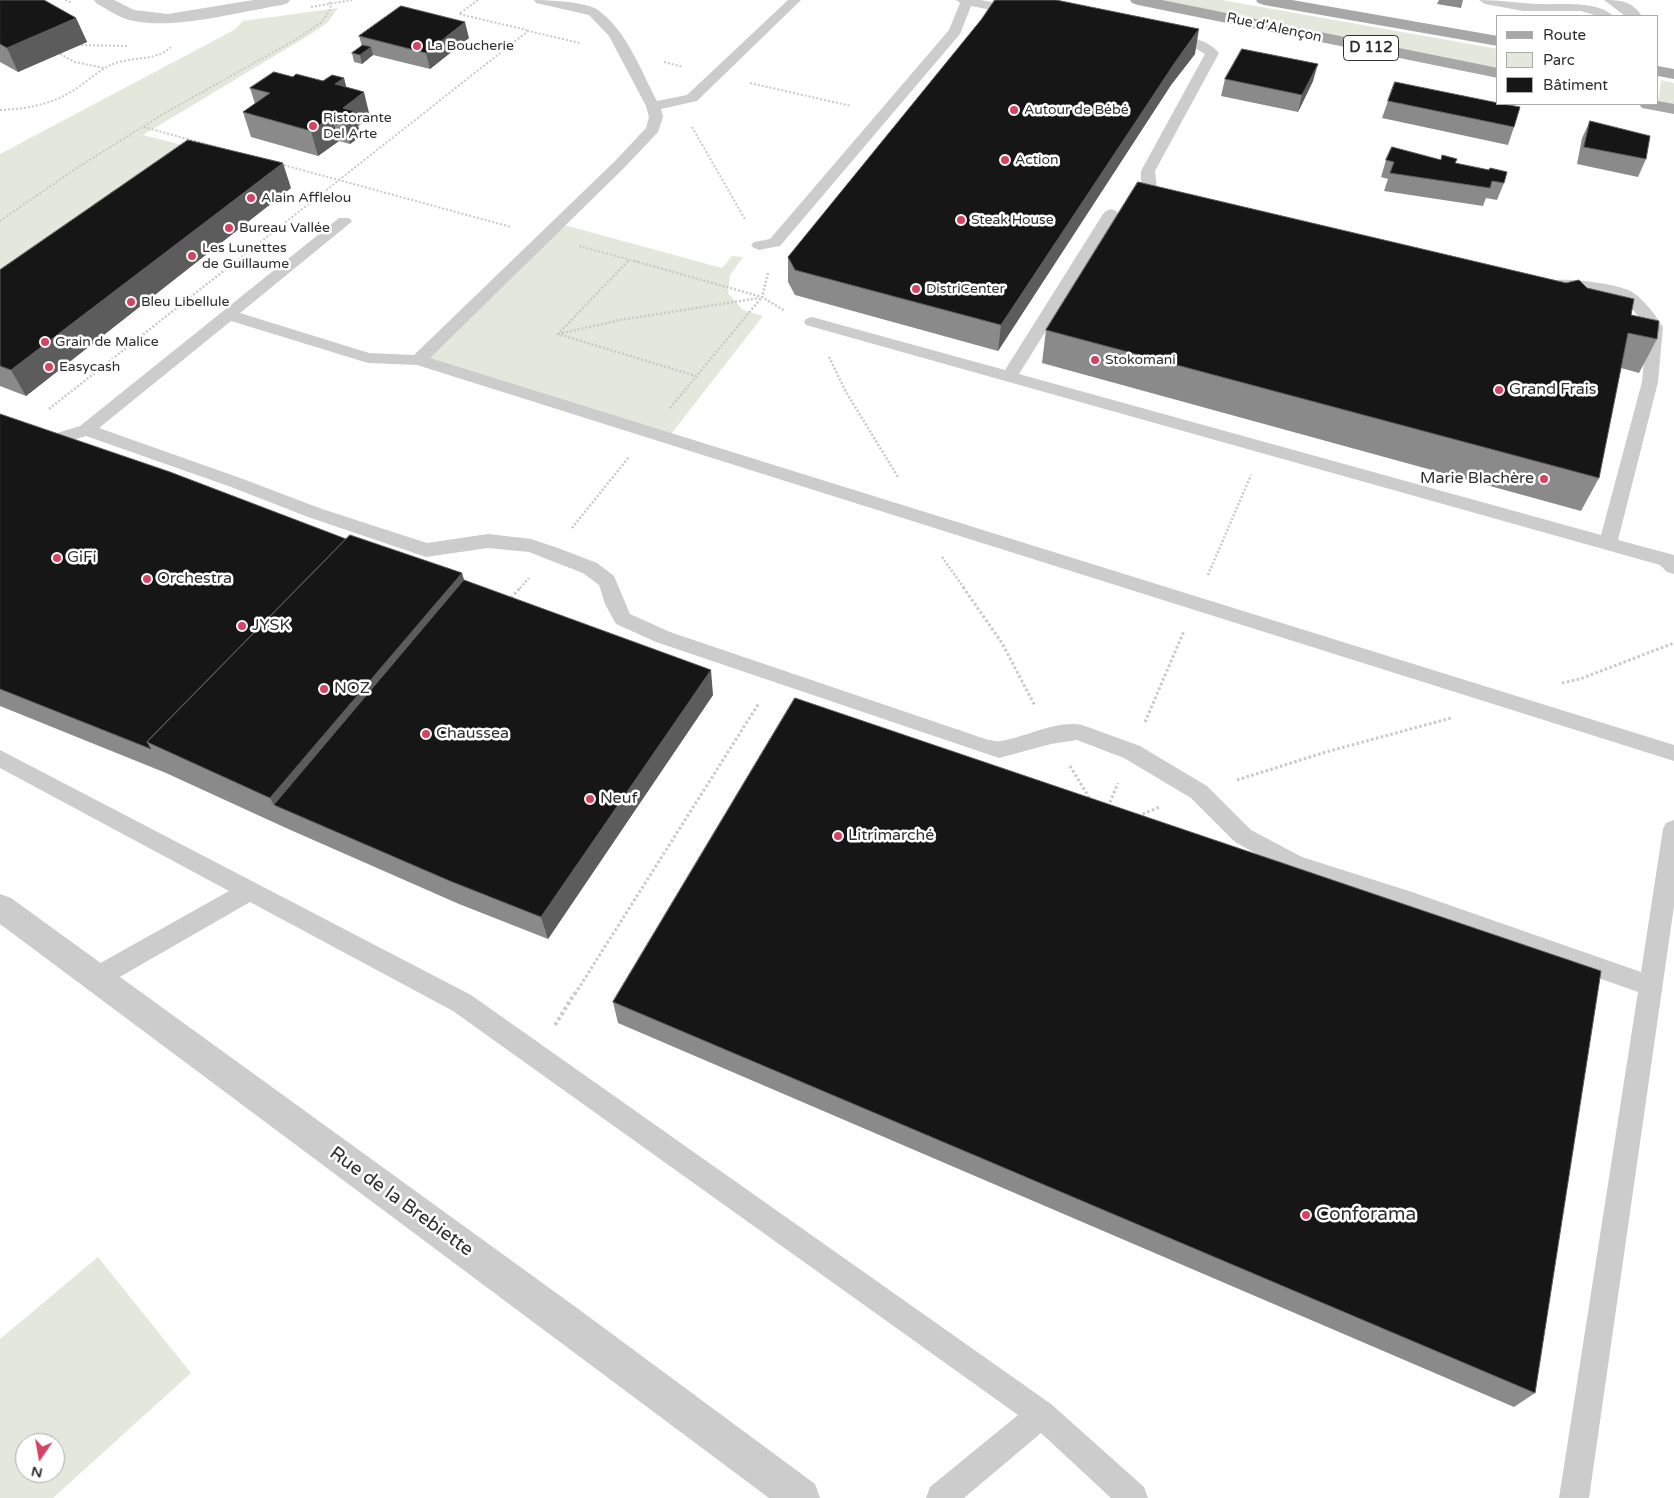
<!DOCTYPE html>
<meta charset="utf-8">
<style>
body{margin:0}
#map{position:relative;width:1674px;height:1498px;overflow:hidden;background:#fff;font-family:"Varela Round",sans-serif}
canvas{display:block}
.legend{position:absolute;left:1496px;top:15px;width:162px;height:90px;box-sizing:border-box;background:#fff;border:1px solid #acacac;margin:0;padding:6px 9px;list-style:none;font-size:15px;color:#2f2f2f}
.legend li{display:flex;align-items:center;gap:10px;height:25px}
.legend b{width:25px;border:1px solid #acacac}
.north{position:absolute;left:15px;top:1433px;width:50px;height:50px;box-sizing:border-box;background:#fff;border:1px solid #acacac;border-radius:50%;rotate:192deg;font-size:14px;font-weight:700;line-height:20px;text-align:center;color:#2f2f2f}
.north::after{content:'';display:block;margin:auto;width:18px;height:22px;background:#d64263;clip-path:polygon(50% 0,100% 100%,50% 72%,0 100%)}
</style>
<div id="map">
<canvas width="1674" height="1498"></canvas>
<ul class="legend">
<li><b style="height:6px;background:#a7a7a7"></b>Route</li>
<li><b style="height:14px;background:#e4e8dc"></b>Parc</li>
<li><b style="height:14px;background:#161616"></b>Bâtiment</li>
</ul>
<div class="north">N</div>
</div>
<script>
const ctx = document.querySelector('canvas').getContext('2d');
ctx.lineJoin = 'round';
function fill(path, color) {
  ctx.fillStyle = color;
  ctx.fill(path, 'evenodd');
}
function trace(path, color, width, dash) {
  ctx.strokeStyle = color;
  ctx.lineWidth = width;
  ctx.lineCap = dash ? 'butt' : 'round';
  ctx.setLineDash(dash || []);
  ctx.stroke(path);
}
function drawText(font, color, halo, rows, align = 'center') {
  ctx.font = font + ' "Varela Round",sans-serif';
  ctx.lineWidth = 5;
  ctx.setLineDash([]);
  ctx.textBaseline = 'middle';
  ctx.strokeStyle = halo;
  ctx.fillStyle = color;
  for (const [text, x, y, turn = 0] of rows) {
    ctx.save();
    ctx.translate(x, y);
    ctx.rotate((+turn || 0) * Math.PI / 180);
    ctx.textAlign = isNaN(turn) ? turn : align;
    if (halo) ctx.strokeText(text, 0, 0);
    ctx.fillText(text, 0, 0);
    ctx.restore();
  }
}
fill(new Path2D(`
 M1146 0H1222L1498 49V70Z
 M338 8 327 23 311 34 143 135 194 148 0 287V154L234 30 243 21Z
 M1661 80 1674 83V106L1658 103Z
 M557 223 722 268 732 256 743 257 730 275 728 293 743 310 763 316 668 438 418 360Z
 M98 1257 191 1373 53 1498H0V1339ZM25 1443H55V1473H25Z`), '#e4e8dc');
trace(new Path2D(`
 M65 0 72 3
 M478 0 459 14 527 30
 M311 7 352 0
 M81 45 127 46
 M60 54 75 62 104 68
 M664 62 683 67
 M750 83 851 106
 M0 110C28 109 54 104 77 88 89 80 99 70 113 64 132 56 155 62 171 47
 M144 127 216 147
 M692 127 746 221
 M280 164 511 227
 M0 221 75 169 165 113 295 40 322 22 331 8 329 0
 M579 246 638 262
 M235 262 528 31 580 43
 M627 262 629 260`), '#c9c9c9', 2, [2, 2]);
trace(new Path2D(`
 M628 261 558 334 696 376
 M634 261 762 297
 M768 273 762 297 785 311
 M558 334 620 320 759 298
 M829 357 846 392 898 477
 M670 408 762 297
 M49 409 236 261
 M572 528 629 457
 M942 557 964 588
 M1208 575 1251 475
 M520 588 529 578`), '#c9c9c9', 2.5, [2, 2]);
trace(new Path2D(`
 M963 587 1002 643 1035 706
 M511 598 521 587
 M1562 683 1580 679 1674 643
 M1145 722 1184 631
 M1070 766 1090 799
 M1237 780 1326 752 1451 718
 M1108 807 1118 783
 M1138 816 1160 807
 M575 994 759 703`), '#c9c9c9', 3, [2.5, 2.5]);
trace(new Path2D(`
 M555 1025 575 993`), '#c9c9c9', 4, [3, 3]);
fill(new Path2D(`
 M534 0C549 0 587 2 598 10 627 31 641 71 657 101L687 95 788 0H801L697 101 661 109 663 117 658 132 625 167 430 358 1674 745V761L417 365 368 363 231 321 99 428 243 479 322 509 427 543 488 534 531 539 558 548 597 563 614 576 630 614 670 632 956 729C967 732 991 743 1001 741 1026 737 1061 718 1085 726L1140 746 1207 786 1251 830 1302 857 1412 892 1641 972 1663 829 1666 823 1674 820V906L1589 1498H1559L1638 992 1412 912 1287 871 1235 842 1191 798 1124 758 1077 740 1051 744 999 758 656 642 616 624 605 604 599 585 583 573 544 558 529 552 488 548 426 557 308 517 231 487 86 436 63 443 57 441 54 437 57 433 80 426 339 218H349L352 221 349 224 240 313 369 353 414 355 615 161 646 128 649 117 646 106 609 36 589 15 536 3Z
 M956 0H981L1022 8 1024 11 1018 15 971 6 960 34 780 246 759 250 754 248 751 245 754 242 770 239 949 30 960 3Z
 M1479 0C1499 0 1518 3 1538 4 1560 5 1597 0 1613 16H1598L1581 11H1523L1485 4Z
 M1169 34C1186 37 1207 38 1219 53L1155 171 1157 189 1174 198 1176 201 1174 204C1152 210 1139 191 1141 171L1205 54 1193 47 1164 41 1163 38Z
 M1111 209 1116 211 1119 214 1019 374 1601 535 1642 382 1647 327 1629 305 1614 296 1557 289 1551 287 1549 284 1551 281C1566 277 1619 284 1632 292 1645 300 1655 315 1663 327L1658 382 1618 540 1674 555V574L1667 572 1660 565 806 325 804 322 806 319 812 317 1005 370 1103 214 1106 211Z
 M0 750 471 995 1051 1404 1144 1487 1148 1498H1111L1041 1433 964 1498H926L930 1487 1018 1415 453 1011 250 902 104 986 96 989 88 986 84 978 88 970 229 891 0 768Z`), '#ccc');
fill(new Path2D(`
 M94 0H114L134 10 168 14 253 0H290L288 3 282 5C238 12 164 33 123 18 114 14 105 8 96 3Z
 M1604 0C1621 0 1632 1 1642 16H1625Z
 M0 894 11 898 577 1308 815 1484 820 1498H769L0 924Z`), '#ccc');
fill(new Path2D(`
 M1130 0H1162L1498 68V78L1138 5 1132 3Z
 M1256 0H1292L1498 36V46L1264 5 1258 3Z
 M1658 66 1674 69V79L1658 76Z
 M1658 101 1674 104V114L1642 108 1639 104H1658Z`), '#a7a7a7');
fill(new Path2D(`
 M0 0 76 18 87 42 18 72 0 62Z
 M1439 0H1463L1461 8 1437 4Z
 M981 20 1195 54 1171 85 998 351 795 295 788 282V257Z
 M359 36 469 38 430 69 373 55 362 64 354 62 352 53 362 46Z
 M293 77 323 81 344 78 346 87 370 117 358 126 361 136 350 144 339 141 318 156 251 137 243 112 255 104 250 88Z
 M1225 79 1313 81 1298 112 1221 96Z
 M1388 101 1514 127 1508 145 1382 118Z
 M1590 121 1646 159 1638 177 1577 164 1582 138Z
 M1386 160H1441L1455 163 1504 183 1497 200 1486 198 1483 206 1384 191 1388 179 1381 177Z
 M291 188 26 396 0 386V270Z
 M1587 288 1657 339 1639 373 1621 368 1599 478 1581 511 1042 363 1046 330Z
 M0 414 346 539 462 573 464 580 713 695 548 939 459 904 286 828 166 773 0 706Z
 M613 1002 1535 1393 1514 1407 618 1023Z`), '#8a8a8a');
fill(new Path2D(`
 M76 18 87 42 18 72 7 48Z
 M465 22 469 38 430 69 426 53Z
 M1199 29 1195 54 1171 85 998 351 1001 325 1176 61Z
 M371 47 373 55 362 64 360 55Z
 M1318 64 1313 81 1298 112 1302 95Z
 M344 78 350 102 364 92 370 117 358 126 361 136 350 144 343 119 335 84Z
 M332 116 339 141 318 156 311 131Z
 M283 163 291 188 26 396 11 370Z
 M462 573 471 606 274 805 270 798Z
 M711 670 713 695 548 939 541 917Z`), '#5c5c5c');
const building = new Path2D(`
 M0 0H44L76 18 7 48 0 44Z
 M995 0H1056L1199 29 1176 61 1001 325 795 270 788 257 981 20Z
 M401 6 465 22 426 53 359 36Z
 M363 45 371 47 360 55 352 53Z
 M1242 49 1318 64 1302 95 1225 79Z
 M274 72 293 77 296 74 323 81 332 75 344 78 335 84 364 92 343 108 354 111 343 119 332 116 311 131 243 112 270 93 250 88Z
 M1395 82 1498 103V104H1503L1520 107 1514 127 1388 101Z
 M1590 121 1650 136 1646 159 1584 147Z
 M188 140 283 163 11 370 0 366V270Z
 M1392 147 1441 160 1442 155 1457 159 1455 163 1489 170 1490 168 1507 172 1504 183 1492 181 1490 188 1390 173 1394 162 1386 160Z
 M1138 182 1566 283 1579 280 1587 288 1634 299 1631 315 1659 321 1657 339 1628 333 1599 478 1046 330Z
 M0 414 170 472 346 539 147 742 151 749 0 689Z
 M350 535 462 573 270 798 147 742Z
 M464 580 711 670 541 917 450 881 274 805Z
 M795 698 1601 971 1535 1393 613 1002Z`);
fill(building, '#161616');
trace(building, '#5c5c5c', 1);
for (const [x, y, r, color] of [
 [417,46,5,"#d64263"],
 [1014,110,5,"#d64263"],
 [313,126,5,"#d64263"],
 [1005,160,5,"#d64263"],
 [251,198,5,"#d64263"],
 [961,220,5,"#d64263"],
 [229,228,5,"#d64263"],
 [192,256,5,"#d64263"],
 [916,289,5,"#d64263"],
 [131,302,5,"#d64263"],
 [45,342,5,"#d64263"],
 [1095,360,5,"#d64263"],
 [49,367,5,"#d64263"],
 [1499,390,5,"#d64263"],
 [1544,479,5,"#d64263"],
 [57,558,5,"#d64263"],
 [147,579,5,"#d64263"],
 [242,626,5,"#d64263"],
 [324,689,5,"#d64263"],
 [426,734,5,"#d64263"],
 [590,799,5,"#d64263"],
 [838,836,5,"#d64263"],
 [1306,1215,5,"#d64263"]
]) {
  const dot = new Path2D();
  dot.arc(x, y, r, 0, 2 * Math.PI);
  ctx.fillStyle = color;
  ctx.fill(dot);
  trace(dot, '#fff', 2);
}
drawText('14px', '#2f2f2f', '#fff', [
 ["Rue d'Alençon",1274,28,12]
]);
drawText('14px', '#2f2f2f', '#fff', [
 ["La Boucherie",427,46],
 ["Autour de Bébé",1024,110],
 ["Ristorante",323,118],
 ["Del Arte",323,134],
 ["Action",1015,160],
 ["Alain Afflelou",261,198],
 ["Steak House",971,220],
 ["Bureau Vallée",239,228],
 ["Les Lunettes",202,248],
 ["de Guillaume",202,264],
 ["DistriCenter",926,289],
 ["Bleu Libellule",141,302],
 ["Grain de Malice",55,342],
 ["Stokomani",1105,360],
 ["Easycash",59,367]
], 'left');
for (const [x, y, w] of [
 [1371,48,55]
]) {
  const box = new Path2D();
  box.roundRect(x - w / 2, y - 12.5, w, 25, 4);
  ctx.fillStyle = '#fff';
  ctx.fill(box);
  trace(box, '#2f2f2f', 1);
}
drawText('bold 15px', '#2f2f2f', null, [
 ["D 112",1371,48]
]);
drawText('16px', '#2f2f2f', '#fff', [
 ["Grand Frais",1509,390],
 ["Marie Blachère",1534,479,"right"],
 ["GiFi",67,558],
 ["Orchestra",157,579],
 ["JYSK",252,626],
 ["NOZ",334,689],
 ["Chaussea",436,734],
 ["Neuf",600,799],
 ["Litrimarché",848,836]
], 'left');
drawText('19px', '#2f2f2f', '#fff', [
 ["Rue de la Brebiette",401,1202,36]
]);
drawText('19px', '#2f2f2f', '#fff', [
 ["Conforama",1316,1215]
], 'left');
</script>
